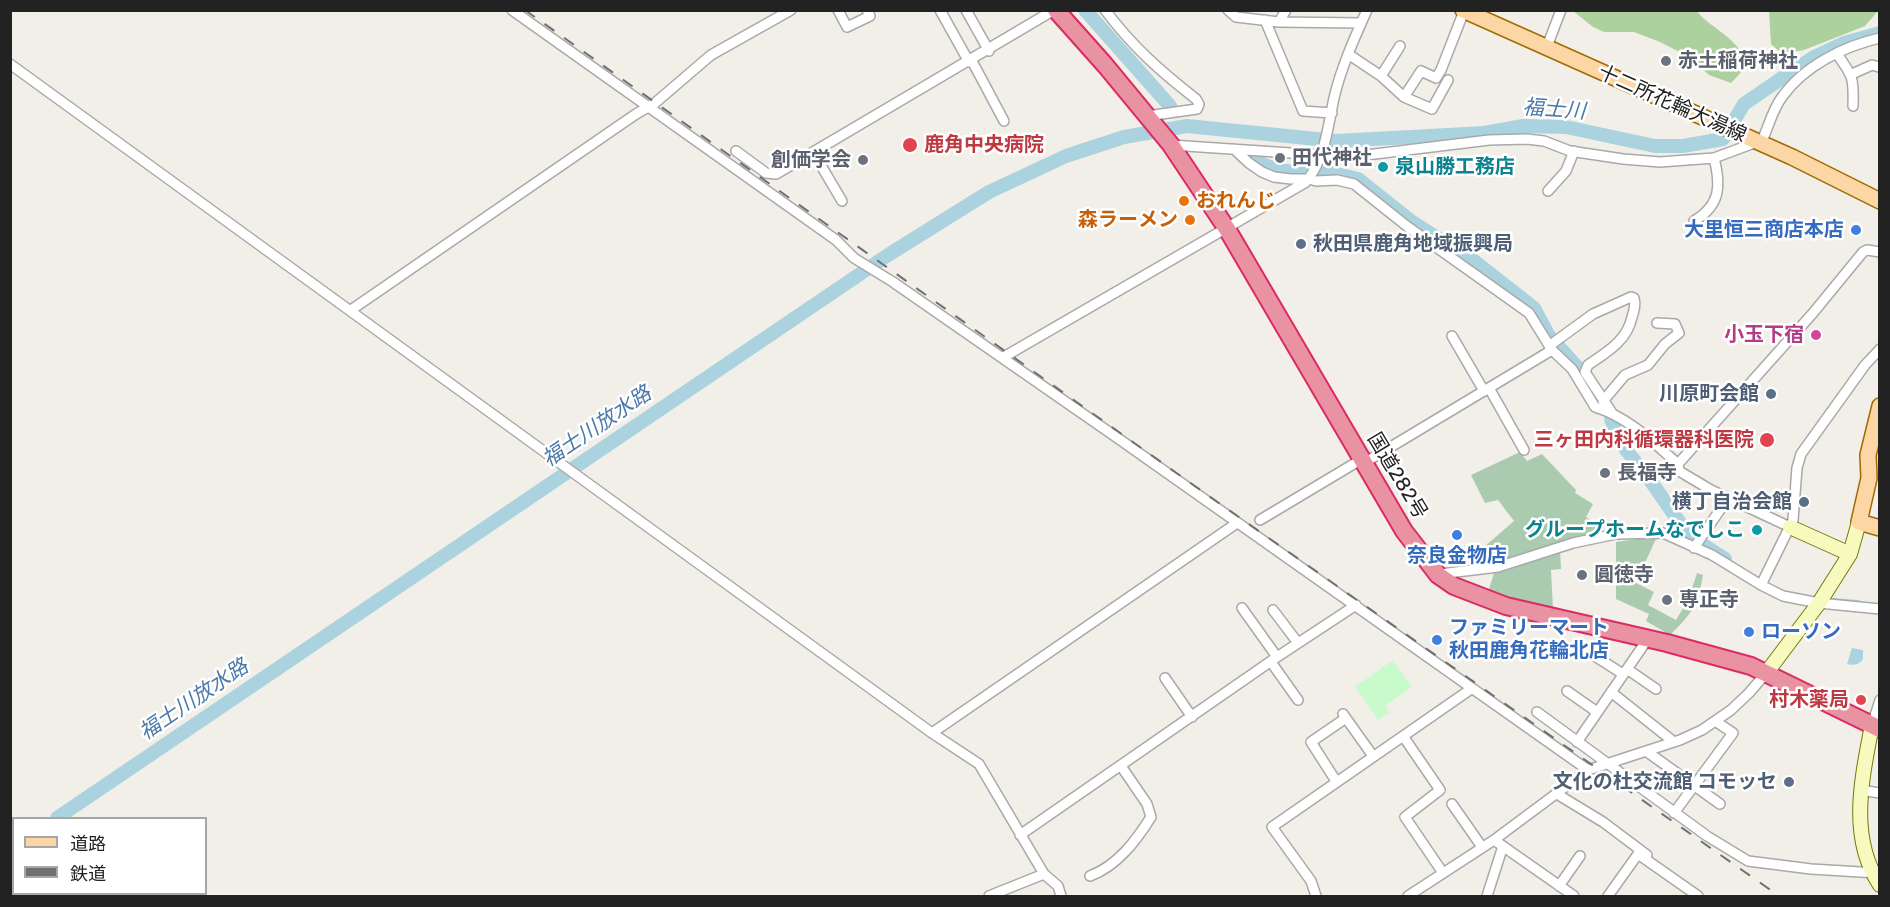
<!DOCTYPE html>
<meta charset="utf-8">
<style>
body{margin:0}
#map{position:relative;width:1890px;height:907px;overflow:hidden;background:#f2efe9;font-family:Rubik,"Noto Sans JP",sans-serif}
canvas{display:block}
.frame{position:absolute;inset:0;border:12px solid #222;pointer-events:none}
.legend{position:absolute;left:12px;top:817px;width:195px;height:78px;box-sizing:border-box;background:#fff;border:2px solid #a7a7a7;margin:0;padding:8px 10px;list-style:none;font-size:18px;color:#222}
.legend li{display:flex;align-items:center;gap:12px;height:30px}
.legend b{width:30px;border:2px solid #a7a7a7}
</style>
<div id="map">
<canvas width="1890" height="907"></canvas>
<div class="frame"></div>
<ul class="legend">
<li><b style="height:8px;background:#fcd6a4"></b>道路</li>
<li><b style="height:8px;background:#707070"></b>鉄道</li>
</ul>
</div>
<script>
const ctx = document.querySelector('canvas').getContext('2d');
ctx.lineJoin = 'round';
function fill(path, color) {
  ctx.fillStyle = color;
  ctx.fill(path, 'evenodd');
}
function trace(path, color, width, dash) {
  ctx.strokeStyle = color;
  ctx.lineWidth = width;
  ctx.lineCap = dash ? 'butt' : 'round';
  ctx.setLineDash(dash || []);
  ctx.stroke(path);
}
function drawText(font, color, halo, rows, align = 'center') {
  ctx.font = font + ' Rubik,"Noto Sans JP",sans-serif';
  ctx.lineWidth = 5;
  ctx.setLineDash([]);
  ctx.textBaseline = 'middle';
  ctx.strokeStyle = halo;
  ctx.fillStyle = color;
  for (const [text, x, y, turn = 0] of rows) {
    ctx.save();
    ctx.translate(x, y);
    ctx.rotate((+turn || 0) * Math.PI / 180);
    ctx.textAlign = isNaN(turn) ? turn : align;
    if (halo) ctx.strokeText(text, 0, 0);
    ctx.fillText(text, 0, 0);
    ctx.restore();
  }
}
fill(new Path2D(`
 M1573 11H1697C1707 27 1750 43 1743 68 1741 73 1735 79 1731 83L1709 75 1691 58 1660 42 1634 32H1604L1593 27Z
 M1769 11V10L1878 11 1865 26 1804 50 1782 54 1771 44Z`), '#add19e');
fill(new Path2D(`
 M1520 452 1527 461 1542 454 1576 490 1575 493 1593 504 1586 517 1602 527 1596 535 1475 567 1468 561 1514 521 1498 500 1485 503 1471 475Z
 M1650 537 1656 539 1642 569 1631 564 1627 573 1633 576 1632 581 1654 592 1648 605 1676 620 1689 598 1697 573 1703 575C1697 607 1693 612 1670 635L1646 621 1649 614 1616 599V542Z
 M1560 550 1561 569 1551 570 1553 609 1488 592 1495 570Z`), '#aacbaf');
fill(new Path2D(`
 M1393 660 1412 687 1385 706 1389 713 1378 720 1355 687Z`), '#c8facc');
fill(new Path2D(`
 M1852 648 1863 650V659C1860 664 1854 666 1847 664Z`), '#aad3df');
trace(new Path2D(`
 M1832 599 1859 601`), '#aad3df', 2);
trace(new Path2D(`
 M1085 10 1170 106
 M1248 155 1264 165 1279 170 1300 173H1333L1358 179 1412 222 1474 261 1525 301 1534 308 1549 336 1578 368 1590 386
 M1611 419 1614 428 1626 450 1650 480 1689 536 1725 559
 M57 818 888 255 989 192 1066 156 1124 137 1187 126 1337 141 1484 133 1523 126 1566 127 1655 146H1683L1723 139 1744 104 1785 76 1814 57 1844 43 1880 33
 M10 848 14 847`), '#aad3df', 14);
const street = new Path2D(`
 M512 10 836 240 854 258 893 282 1119 439 1588 770
 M838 10 847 27 870 16 867 10
 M940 10 969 62
 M966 10 989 51
 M1105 10C1133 47 1160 71 1196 99L1199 104 1197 109 1147 116
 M1228 10 1236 17 1279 22 1361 23
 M1265 20 1303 111 1332 113
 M1279 22 1286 10
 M1546 49 1561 10
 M1348 54 1381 76 1404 97 1432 109 1448 80
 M1837 54C1853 76 1854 78 1853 106
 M972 61 1004 121
 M10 64 932 733 979 764 1044 874 1058 886 1061 896
 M1852 74 1872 65 1879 67
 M1381 76 1400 46
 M1404 97 1421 71 1436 78 1441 70 1464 11
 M1761 143C1768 129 1772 110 1782 97 1804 66 1844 46 1880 38
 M1171 145 1350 157 1489 140 1527 139 1544 141 1570 151 1623 159 1660 162 1714 158 1757 142
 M1234 149 1249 163 1262 172 1274 177 1291 179H1309L1316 181 1337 180 1354 184 1408 227 1529 313 1552 350 1572 369 1595 407C1628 417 1653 442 1678 464L1679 471 1711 490 1790 527
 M736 151 766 173 776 174 1054 10
 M813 152 842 201
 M1548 191 1566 171 1574 151
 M1694 221C1721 205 1721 185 1714 158
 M351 310 636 114 655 103 711 55 791 10
 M1452 336 1484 391
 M1549 346 1593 314 1631 297 1634 298C1636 305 1634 311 1632 317 1627 341 1607 352 1588 365L1585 372 1612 413
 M1002 358 1306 182C1325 159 1328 126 1334 98 1341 68 1354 39 1367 10
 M1489 388 1524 450
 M1603 401 1625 375 1648 365 1665 344 1679 333 1675 324 1657 323
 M1364 463 1552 350
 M1678 464 1813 313 1863 252 1867 250 1880 252
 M1260 520 1362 459
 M1694 548 1728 498
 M1440 574 1498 567 1573 543 1616 534 1663 533 1712 555 1761 585 1783 596 1819 603 1880 609
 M1761 585 1793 520 1797 468 1801 454 1865 365 1880 349
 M1242 608 1277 657
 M1273 610 1298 643
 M1593 655 1623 674
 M1271 662 1298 700
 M1627 669 1656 689
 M1165 678 1192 717
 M1567 691 1597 712
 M1611 692 1674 742
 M1537 712 1707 836 1748 861 1811 869 1877 873
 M1343 714 1373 756
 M1872 725 1880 700
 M932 733 1237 523
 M1403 736 1440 790 1405 817 1443 873
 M1577 742 1647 640
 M1646 751 1720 804
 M1336 781 1311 742 1346 718
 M1860 790 1880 793
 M1557 794 1603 822 1647 855
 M1452 804 1482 847
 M1674 813 1733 733 1715 721
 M1020 835 1277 657 1356 605
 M1494 840 1574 896
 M1090 876C1117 866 1136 841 1151 817L1147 804 1121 766
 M1559 886 1580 856
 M989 896 1044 874
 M1316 896 1311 881 1272 827 1471 689
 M1408 896 1494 840 1588 770 1680 740 1702 730 1731 710 1749 693 1767 672
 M1487 896 1503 846
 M1608 896 1638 854 1698 896`);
const secondary = new Path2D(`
 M1790 527 1850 554 1859 522
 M1767 672 1819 603 1850 554
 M1872 725C1862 778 1848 837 1880 885`);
const primary = new Path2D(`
 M1463 10 1792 157 1880 201
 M1880 406 1868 455 1869 478 1859 522 1880 528`);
const highway = new Path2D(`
 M1056 10 1105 65 1171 145 1227 229 1404 531 1438 575 1454 586 1506 606 1667 643 1751 666 1880 729`);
trace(street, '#a9a9a9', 12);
trace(secondary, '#707d05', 16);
trace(primary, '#a06b00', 18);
trace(highway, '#dc2a67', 20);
trace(street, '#fff', 9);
trace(secondary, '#f7fabf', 14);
trace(primary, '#fcd6a4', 15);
trace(highway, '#e892a2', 16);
trace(new Path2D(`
 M525 10 1206 494 1779 896`), '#707070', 2, [12, 12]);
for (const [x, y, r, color] of [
 [1666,61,6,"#6b7280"],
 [910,145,8,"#e0444e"],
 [1280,158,6,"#6b7280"],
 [863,160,6,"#6b7280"],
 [1383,167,6,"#0f9aa8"],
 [1184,201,6,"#e8710a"],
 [1190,220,6,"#e8710a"],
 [1856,230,6,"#3f7fe0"],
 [1301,244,6,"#5c6f8a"],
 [1816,335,6,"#d1479c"],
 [1771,394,6,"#5c6f8a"],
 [1767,440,8,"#e0444e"],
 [1605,473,6,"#6b7280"],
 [1804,502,6,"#5c6f8a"],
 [1757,530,6,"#0f9aa8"],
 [1457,535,6,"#3f7fe0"],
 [1582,575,6,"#6b7280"],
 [1667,600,6,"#6b7280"],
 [1749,632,6,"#3f7fe0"],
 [1437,640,6,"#3f7fe0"],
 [1861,700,6,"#e0444e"],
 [1789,782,6,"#5c6f8a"]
]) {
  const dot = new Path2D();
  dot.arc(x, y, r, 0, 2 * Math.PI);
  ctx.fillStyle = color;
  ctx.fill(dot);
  trace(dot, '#fff', 2);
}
drawText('bold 20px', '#5b616d', '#fff', [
 ["赤土稲荷神社",1678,61],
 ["田代神社",1292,158],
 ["創価学会",851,160,"right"],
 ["長福寺",1617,473],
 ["圓徳寺",1594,575],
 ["専正寺",1679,600]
], 'left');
drawText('20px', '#222', '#fff', [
 ["十二所花輪大湯線",1672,104,24],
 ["国道282号",1397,476,59]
]);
drawText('bold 20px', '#be3a42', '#fff', [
 ["鹿角中央病院",924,145,"left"],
 ["三ヶ田内科循環器科医院",1754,440],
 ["村木薬局",1849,700]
], 'right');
drawText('bold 20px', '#0d838f', '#fff', [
 ["泉山勝工務店",1395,167],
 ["グループホームなでしこ",1745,530,"right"]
], 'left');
drawText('bold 20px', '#c56008', '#fff', [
 ["おれんじ",1196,201],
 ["森ラーメン",1178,220,"right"]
], 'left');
drawText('bold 20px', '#366cbe', '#fff', [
 ["大里恒三商店本店",1844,230,"right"],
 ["奈良金物店",1457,556,"center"],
 ["ファミリーマート",1449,628],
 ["秋田鹿角花輪北店",1449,651],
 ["ローソン",1761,632]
], 'left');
drawText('bold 20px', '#4e5e75', '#fff', [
 ["秋田県鹿角地域振興局",1313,244,"left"],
 ["川原町会館",1759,394],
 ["横丁自治会館",1792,502],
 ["文化の杜交流館 コモッセ",1777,782]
], 'right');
drawText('bold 20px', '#b23c85', '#fff', [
 ["小玉下宿",1804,335]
], 'right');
drawText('italic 21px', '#4a7aab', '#fff', [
 ["福士川",1554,110,4],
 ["福士川放水路",597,427,-34],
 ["福士川放水路",194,700,-34]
]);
</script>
